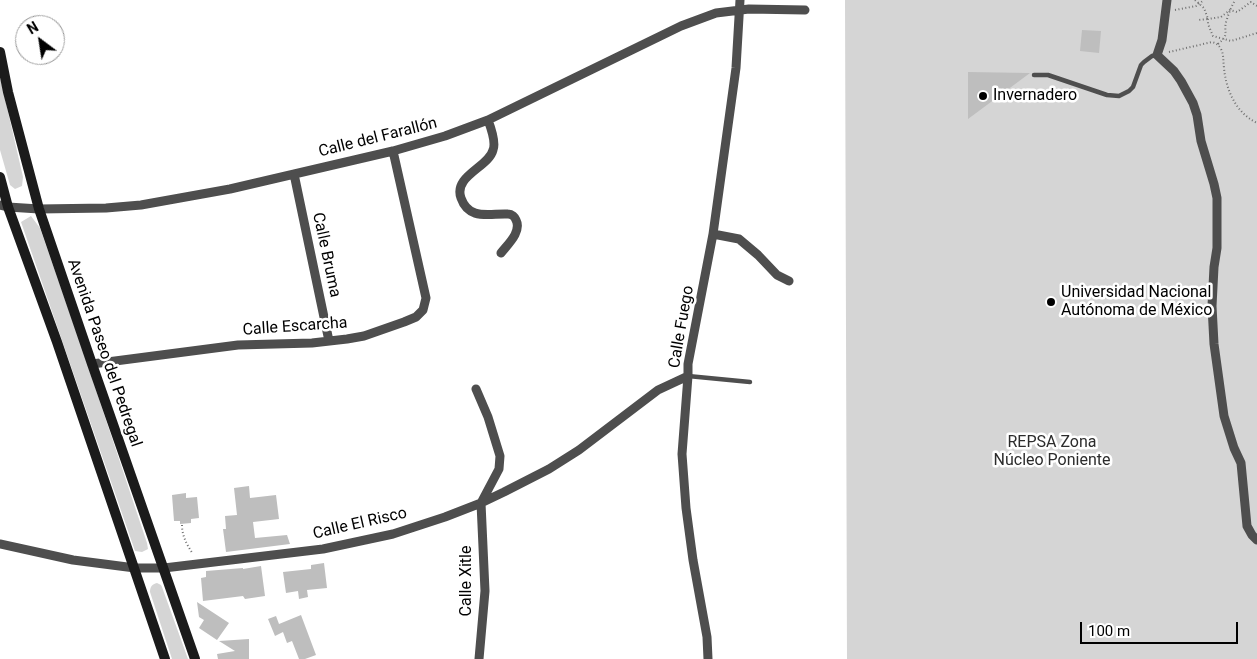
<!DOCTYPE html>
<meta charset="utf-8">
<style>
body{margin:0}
#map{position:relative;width:1257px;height:659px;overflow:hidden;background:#fff;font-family:Roboto,sans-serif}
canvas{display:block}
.north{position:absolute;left:15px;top:15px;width:50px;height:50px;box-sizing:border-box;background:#fff;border:1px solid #999;border-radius:50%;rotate:329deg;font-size:14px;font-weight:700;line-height:20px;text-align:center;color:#000}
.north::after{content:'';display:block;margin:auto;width:18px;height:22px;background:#000;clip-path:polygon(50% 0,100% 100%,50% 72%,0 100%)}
.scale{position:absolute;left:1080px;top:622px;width:158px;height:22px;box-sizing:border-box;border:2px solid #000;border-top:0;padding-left:6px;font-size:15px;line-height:18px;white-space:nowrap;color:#000;-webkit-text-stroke:4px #fff;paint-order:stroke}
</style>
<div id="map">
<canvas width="1257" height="659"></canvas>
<div class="north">N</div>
<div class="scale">100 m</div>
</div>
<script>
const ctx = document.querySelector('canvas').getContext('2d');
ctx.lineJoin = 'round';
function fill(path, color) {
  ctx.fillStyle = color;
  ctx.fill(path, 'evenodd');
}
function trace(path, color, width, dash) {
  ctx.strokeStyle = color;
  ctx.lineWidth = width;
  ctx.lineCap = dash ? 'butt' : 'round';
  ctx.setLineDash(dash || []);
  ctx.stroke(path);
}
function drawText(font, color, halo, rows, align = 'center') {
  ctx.font = font + ' Roboto,sans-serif';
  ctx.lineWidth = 5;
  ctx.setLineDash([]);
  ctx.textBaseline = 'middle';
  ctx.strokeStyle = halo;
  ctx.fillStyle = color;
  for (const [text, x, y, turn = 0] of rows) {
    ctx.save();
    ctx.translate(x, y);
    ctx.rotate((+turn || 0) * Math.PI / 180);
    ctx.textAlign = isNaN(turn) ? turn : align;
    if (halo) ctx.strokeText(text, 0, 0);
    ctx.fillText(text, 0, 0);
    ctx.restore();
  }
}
fill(new Path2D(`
 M845 0H1257V659H847Z
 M0 77 23 177 22 186 15 189 10 185 0 150Z
 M31 216 40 228 84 354 147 543 148 549 142 552 135 551 21 222Z
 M157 583 161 585 162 587 188 659H172L150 592C150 587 152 584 157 583Z`), '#d5d5d5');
fill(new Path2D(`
 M1082 30 1101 31 1099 53 1080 51Z
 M968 72 1030 73 968 119Z
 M249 486 250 498 276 495 279 519 253 522 255 538 287 535 290 544 226 552 223 529H226L225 516 237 515 234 488Z
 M186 493V498L197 497 199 518 191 519V523L180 524V521H174L172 495Z
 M324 563 327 588 307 590 308 597 299 599 298 591 286 593 283 572 311 569V565Z
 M261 566 265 596 245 599 243 596 203 601 201 578 206 577V571L243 568V569Z
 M197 602 229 623 217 640 199 628 204 620 199 617Z
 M301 615 316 655 305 659H299L292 641 287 643 283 632 275 636 268 619 276 616 279 624Z
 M249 639V659H218L217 654 235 651 219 641Z`), '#bebebe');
trace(new Path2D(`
 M1195 0 1204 8 1208 19 1198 20
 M1257 6 1251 2 1237 12 1230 10 1221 17 1208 19V24L1213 36 1231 41 1257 33
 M1175 10 1196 6 1204 0
 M1218 44C1231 34 1222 32 1227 19 1229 12 1232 6 1235 0
 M1169 52 1212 42C1216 43 1219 45 1221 49 1224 55 1223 61 1224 68 1226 90 1236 113 1257 123
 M182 525C182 536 187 545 193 554`), '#707070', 2, [1, 2.5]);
trace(new Path2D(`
 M1034 75H1048L1107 95 1119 96 1129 91 1133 87 1141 65 1144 62 1152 56 1157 55
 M688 376 750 382`), '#4e4e4e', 4.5);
trace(new Path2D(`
 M1167 0 1162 40 1157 55 1174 71 1181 81 1193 103 1197 115 1201 141 1214 184 1217 198V248L1214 267 1212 306 1214 344 1224 416 1234 448 1241 463 1247 526 1252 535 1257 540
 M488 120C491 128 496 143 493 150 489 167 453 176 461 198 469 221 490 213 508 214 512 214 515 217 516 220 522 232 507 245 501 253
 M294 174 329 341
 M0 205 8 207 39 209 106 208 141 205 230 189 393 151 445 136 488 120 681 26 716 13 749 9 805 10
 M713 234 739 239 758 255 777 275 789 281
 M92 364 238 345 312 343 347 339 364 336 404 322 416 317 423 310 426 298 393 151
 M476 389 488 417 500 456 499 469 481 503 485 591 479 659
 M0 544 73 560 135 568H164L323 549 393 534 445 517 481 503 504 492 549 469 579 450 658 390 688 376
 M708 659 707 637 693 560 686 508 682 454 688 376V364L713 234 736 68 740 0`), '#4e4e4e', 9);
trace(new Path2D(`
 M0 52 8 92 39 209 92 364 195 659
 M0 177 8 207 57 342 165 659`), '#1b1b1b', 10);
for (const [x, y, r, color] of [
 [983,96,5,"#000"],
 [1051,302,5,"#000"]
]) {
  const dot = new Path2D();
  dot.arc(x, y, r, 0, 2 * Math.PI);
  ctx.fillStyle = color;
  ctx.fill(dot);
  trace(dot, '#fff', 2);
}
drawText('16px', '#000', '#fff', [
 ["Invernadero",993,96],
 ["Universidad Nacional",1061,293],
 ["Autónoma de México",1061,311]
], 'left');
drawText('16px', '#000', '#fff', [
 ["Calle del Farallón",378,138,-14],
 ["Calle Bruma",326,255,78],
 ["Calle Escarcha",295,327,-4],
 ["Calle Fuego",682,327,-80],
 ["Avenida Paseo del Pedregal",104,353,71],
 ["Calle El Risco",360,524,-13],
 ["Calle Xitle",467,581,-90]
]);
drawText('16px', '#2c2c2c', '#fff', [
 ["REPSA Zona",1052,443],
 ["Núcleo Poniente",1052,461]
]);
</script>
